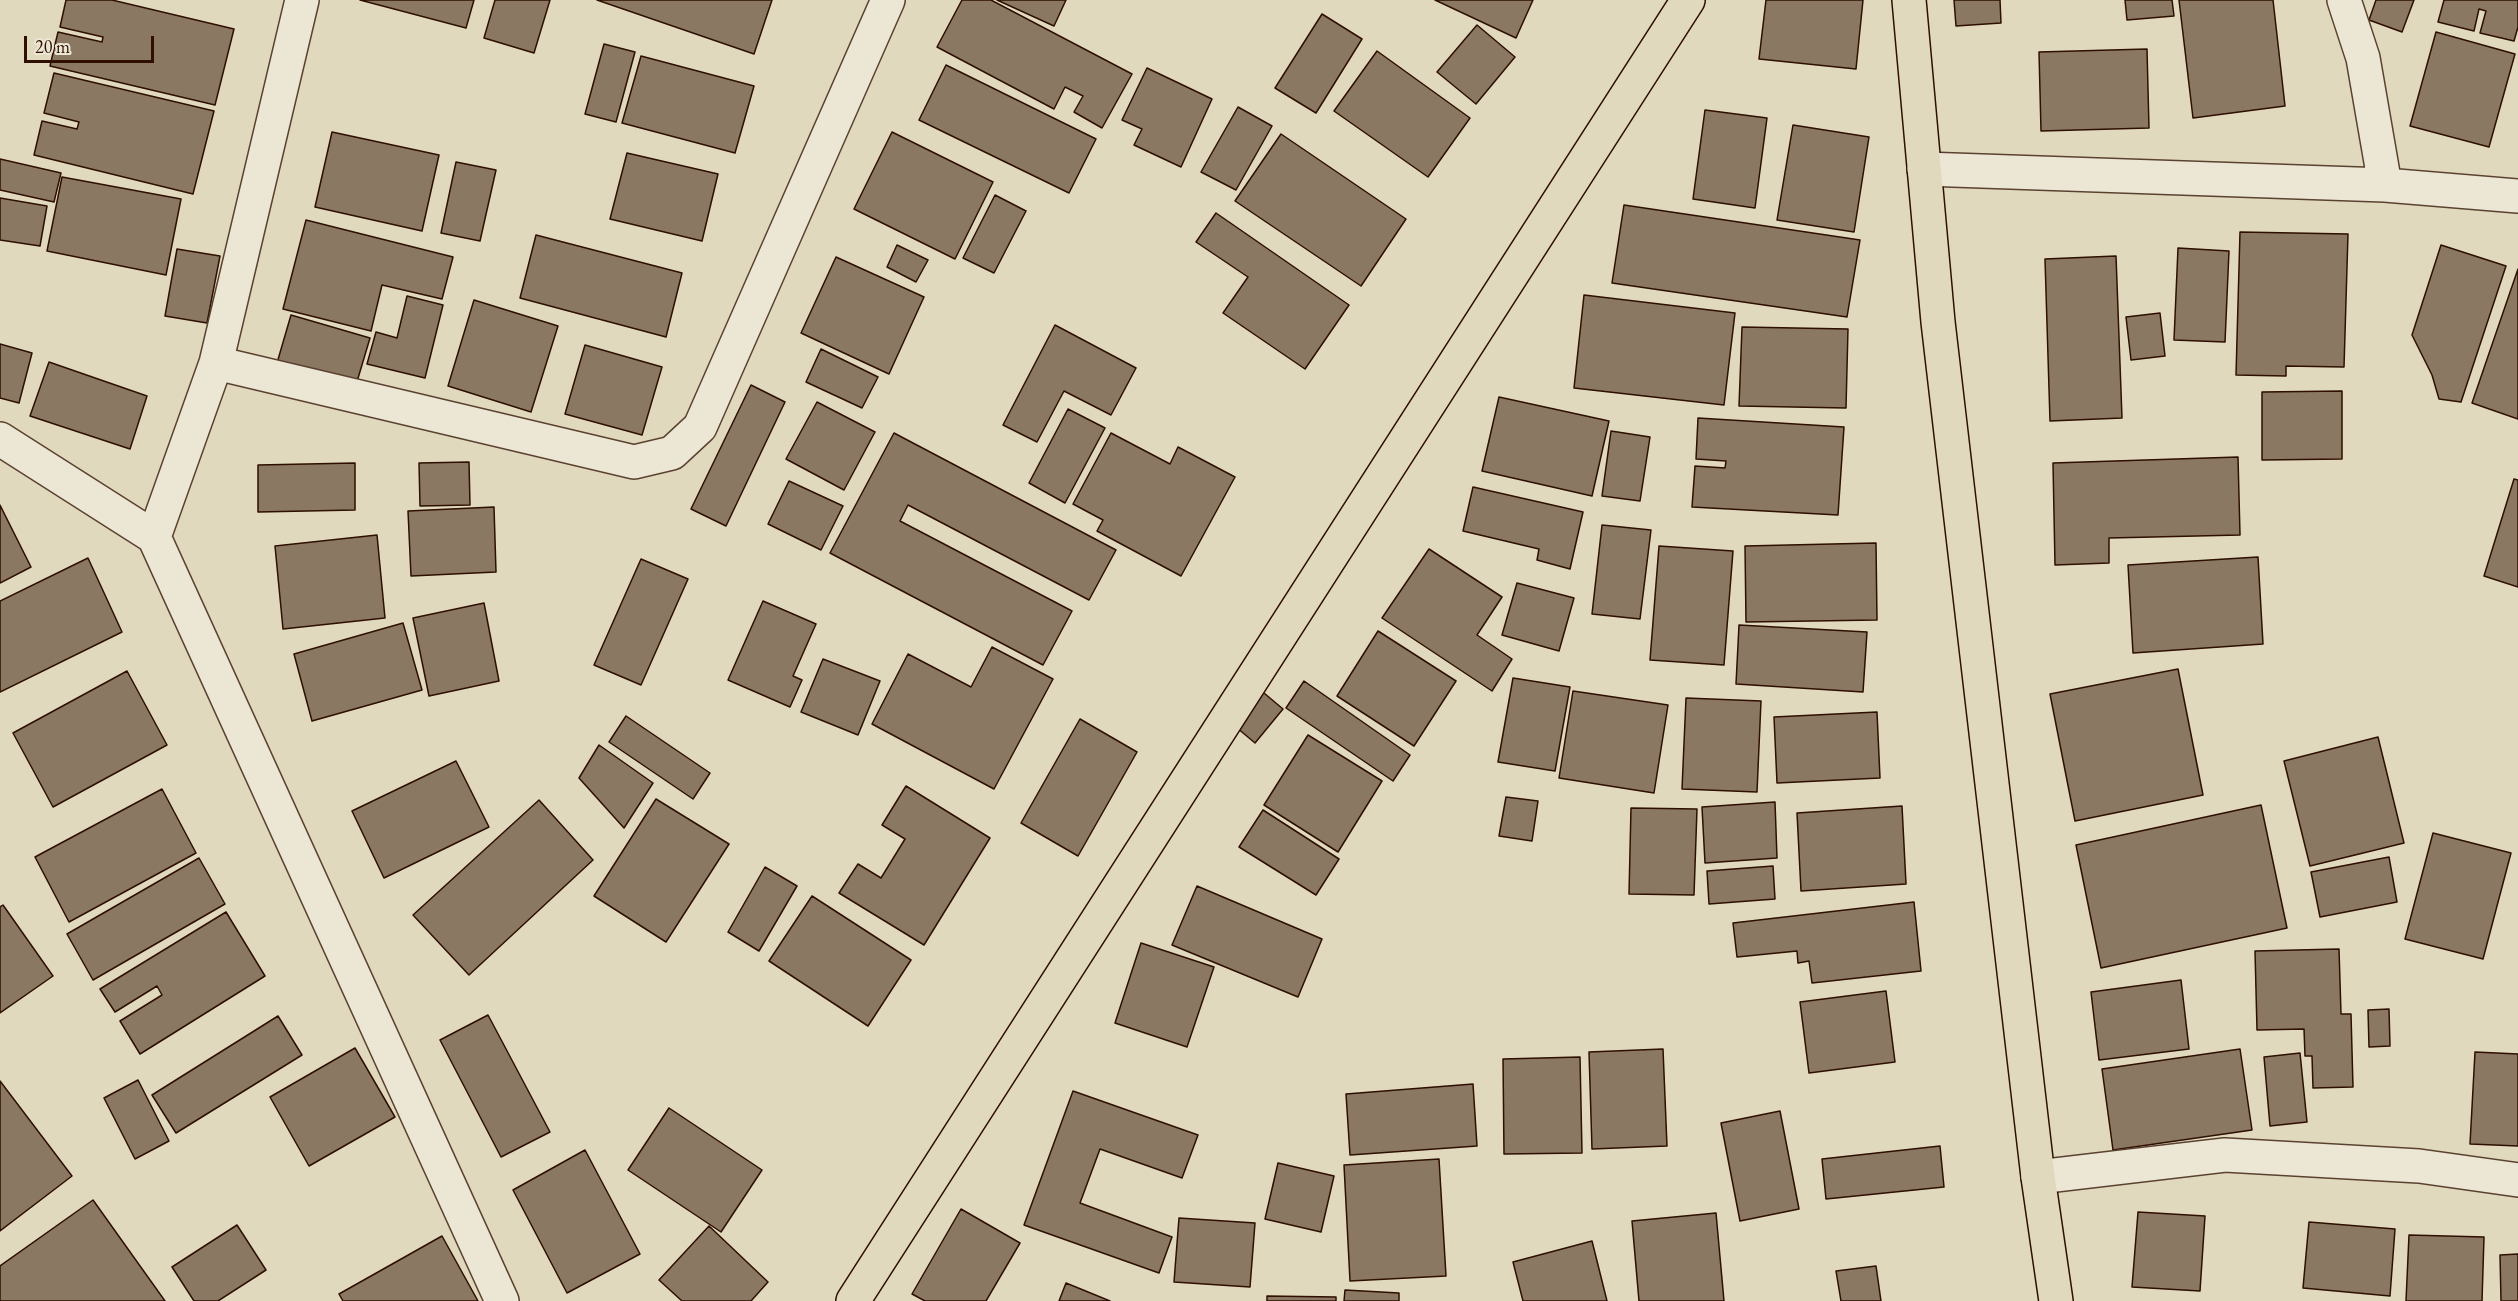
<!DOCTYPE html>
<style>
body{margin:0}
#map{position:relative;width:2518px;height:1301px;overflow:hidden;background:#e1d9be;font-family:"EB Garamond",serif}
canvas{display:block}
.scale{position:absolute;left:24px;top:36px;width:130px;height:27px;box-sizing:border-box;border:3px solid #2e0f00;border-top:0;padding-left:8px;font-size:18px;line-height:21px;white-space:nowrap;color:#2e0f00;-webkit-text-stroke:4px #ece6d5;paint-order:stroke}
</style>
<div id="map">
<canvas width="2518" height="1301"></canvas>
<div class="scale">20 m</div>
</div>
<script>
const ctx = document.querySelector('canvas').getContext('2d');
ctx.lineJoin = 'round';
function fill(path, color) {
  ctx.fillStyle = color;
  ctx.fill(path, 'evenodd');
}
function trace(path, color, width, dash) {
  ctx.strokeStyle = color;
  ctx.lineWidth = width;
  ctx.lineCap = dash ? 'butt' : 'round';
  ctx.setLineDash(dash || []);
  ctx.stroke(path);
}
const building = new Path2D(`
 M66 0H112L234 29 215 105 50 66 58 32 102 42 103 37 60 27Z
 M360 0H474L466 28Z
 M495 0H550L534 53 484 38Z
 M597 0H772L754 54Z
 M962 0H991L1132 74 1102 128 1074 112 1083 96 1065 87 1054 109 937 47Z
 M997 0H1066L1054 26Z
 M1435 0H1533L1516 38Z
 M1766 0H1863L1856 69 1759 59Z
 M1954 0H2000L2001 23 1956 26Z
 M2125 0H2172L2174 16 2127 20Z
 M2179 0H2273L2285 106 2193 118Z
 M2376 0H2414L2402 32 2369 20Z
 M2444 0H2518V27L2514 41 2480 33 2486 11 2479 9 2474 31 2438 22Z
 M1322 14 1362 39 1316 113 1275 88Z
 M1477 25 1515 57 1476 104 1437 72Z
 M2436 32 2515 54 2489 147 2410 126Z
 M604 44 635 52 616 122 585 114Z
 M2147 49 2149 128 2041 131 2039 52Z
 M1377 51 1470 118 1428 177 1334 111Z
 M641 56 754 86 735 153 622 123Z
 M946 65 1096 139 1069 193 919 120Z
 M1147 68 1212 99 1181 167 1134 145 1142 129 1122 120Z
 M54 73 214 111 193 194 34 155 42 121 77 129 79 122 44 113Z
 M1238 107 1272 126 1236 190 1201 172Z
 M1705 110 1767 118 1755 208 1693 199Z
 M1793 125 1869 137 1854 232 1777 220Z
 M332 132 439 155 422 231 315 207Z
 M892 132 993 182 955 259 854 209Z
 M1281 134 1406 219 1361 286 1235 201Z
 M627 153 718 174 702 241 610 219Z
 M0 159 61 173 54 202 0 190Z
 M456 162 496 170 480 241 441 233Z
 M62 177 181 199 166 275 47 251Z
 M995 195 1026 211 994 273 963 258Z
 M0 198 47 206 40 246 0 240Z
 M1624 205 1860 240 1847 317 1612 283Z
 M1216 213 1349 305 1305 369 1223 313 1248 277 1196 242Z
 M306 220 453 257 442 299 382 285 371 331 283 309Z
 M2240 232 2348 234 2344 367 2286 366V376L2236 375Z
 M536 235 682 273 666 337 520 298Z
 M897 245 928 260 916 282 887 267Z
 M2441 245 2506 266 2461 402 2439 399 2432 375 2412 335Z
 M2178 248 2229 251 2225 342 2174 340Z
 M177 249 220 256 207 323 165 316Z
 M2116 256 2122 418 2050 421 2045 259Z
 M836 257 924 297 889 374 801 333Z
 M2518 269V419L2472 403Z
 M1584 295 1735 313 1724 405 1574 388Z
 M407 296 443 305 425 378 367 364 376 332 397 338Z
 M474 300 558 326 531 412 448 386Z
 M2160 313 2165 356 2131 360 2126 317Z
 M291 315 370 338 356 385 277 363Z
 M1055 325 1136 368 1111 415 1064 391 1037 442 1003 425Z
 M1742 327 1848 329 1846 408 1739 406Z
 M0 344 32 353 19 403 0 398Z
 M585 345 662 367 642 435 565 414Z
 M821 349 878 377 862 408 806 382Z
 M49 362 147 396 130 449 30 416Z
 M751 385 785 402 726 526 691 509Z
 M2342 391V459L2262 460V392Z
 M1499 397 1609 421 1592 496 1482 471Z
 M817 402 875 432 844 490 786 459Z
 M1068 409 1105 428 1065 503 1029 483Z
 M1698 418 1844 427 1838 515 1692 507 1695 466 1725 468 1726 461 1696 459Z
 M1611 431 1650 437 1640 501 1602 496Z
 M894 433 1116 550 1089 600 908 505 900 521 1072 611 1043 665 830 553Z
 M1111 433 1170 464 1178 447 1235 477 1181 576 1097 531 1103 520 1073 504Z
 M2238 457 2240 535 2109 538V563L2055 565 2053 463Z
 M469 462 470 505 420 506 419 463Z
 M355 463V510L258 512V465Z
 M2514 479 2518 480V587L2484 576Z
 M789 481 843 506 821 550 768 524Z
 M1473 487 1583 512 1570 569 1537 560 1539 549 1463 531Z
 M0 505 31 567 0 583Z
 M494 507 496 572 411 576 408 511Z
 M1602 525 1651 530 1640 619 1592 614Z
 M377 535 385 618 283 629 275 546Z
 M1876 543 1877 620 1746 622 1745 546Z
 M1659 546 1733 551 1724 665 1650 660Z
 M1429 549 1502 597 1477 635 1512 659 1492 691 1382 618Z
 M2258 557 2263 644 2133 653 2128 565Z
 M88 558 122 632 0 692V601Z
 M641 559 688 579 641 685 594 665Z
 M1517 583 1574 598 1559 651 1502 635Z
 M763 601 816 624 793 676 802 680 790 707 728 680Z
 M484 603 499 681 429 696 413 618Z
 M403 623 422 690 312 721 294 654Z
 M1739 625 1867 632 1863 692 1736 684Z
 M1378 631 1456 681 1414 746 1337 696Z
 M992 647 1053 679 994 789 872 724 908 654 971 687Z
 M823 659 880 681 858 735 801 712Z
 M2178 669 2203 795 2075 821 2050 694Z
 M127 671 167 745 53 807 13 733Z
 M1513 678 1570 687 1555 771 1498 762Z
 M1304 681 1410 755 1393 781 1286 708Z
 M1258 688 1283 709 1255 743 1230 722Z
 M1573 691 1668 705 1654 793 1559 778Z
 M1686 698 1761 701 1757 792 1682 789Z
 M1877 712 1880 778 1777 783 1774 717Z
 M626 716 710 773 693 799 609 742Z
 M1080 719 1137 752 1078 856 1021 823Z
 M1308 735 1382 781 1338 852 1264 805Z
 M2378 737 2404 843 2310 866 2284 761Z
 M599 745 653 783 624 828 579 778Z
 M456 761 489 827 384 878 352 811Z
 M906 786 990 838 924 945 839 893 858 864 881 878 905 839 882 825Z
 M162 789 196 853 69 922 35 857Z
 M1506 797 1538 801 1532 841 1499 836Z
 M656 799 729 844 666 942 594 896Z
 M539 800 593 860 469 975 413 915Z
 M1775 802 1777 858 1705 863 1702 807Z
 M2261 805 2287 928 2101 968 2076 845Z
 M1902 806 1906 884 1801 891 1797 813Z
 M1631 808 1697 809 1694 895 1629 894Z
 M1263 810 1339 859 1316 895 1239 847Z
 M2433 833 2511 853 2483 959 2405 939Z
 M2389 857 2397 902 2320 917 2311 872Z
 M199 858 225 904 93 980 67 934Z
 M1773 866 1775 899 1709 904 1707 871Z
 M765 867 797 886 759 951 728 932Z
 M1197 886 1322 939 1298 997 1172 945Z
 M812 896 911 960 868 1026 769 961Z
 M1914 902 1921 971 1812 983 1809 961 1798 963 1797 951 1737 957 1733 923Z
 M3 905 53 976 0 1013V907Z
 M226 912 265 976 140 1054 120 1021 162 995 157 986 115 1012 100 989Z
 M1141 943 1214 967 1187 1047 1115 1023Z
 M2339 949 2341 1014H2351L2353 1087 2313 1088 2312 1056H2305L2304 1029 2257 1030 2255 951Z
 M2181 980 2189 1049 2099 1060 2091 992Z
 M1886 991 1895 1062 1809 1073 1800 1002Z
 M2389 1009 2390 1046 2369 1047 2368 1010Z
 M488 1015 550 1132 501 1157 440 1040Z
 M278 1016 302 1055 176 1133 152 1095Z
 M355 1048 395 1117 309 1166 270 1097Z
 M1663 1049 1667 1146 1592 1149 1589 1052Z
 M2240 1049 2252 1130 2113 1150 2102 1069Z
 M2475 1052 2518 1054V1146L2470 1144Z
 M2300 1053 2307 1122 2270 1126 2264 1057Z
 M1580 1057 1582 1153 1504 1154 1503 1059Z
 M138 1080 169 1141 135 1159 104 1098Z
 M0 1081 72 1176 0 1231Z
 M1473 1084 1477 1146 1350 1155 1346 1094Z
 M1073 1091 1198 1135 1182 1178 1100 1149 1080 1203 1172 1237 1159 1273 1024 1225Z
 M669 1108 762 1170 721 1232 628 1170Z
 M1780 1111 1799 1209 1740 1221 1721 1123Z
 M1940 1146 1944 1187 1826 1199 1822 1159Z
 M585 1150 640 1254 567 1293 513 1190Z
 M1439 1159 1446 1276 1350 1281 1344 1165Z
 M1278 1163 1334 1176 1321 1232 1265 1219Z
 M93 1200 165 1301H0V1266Z
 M961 1209 1020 1243 986 1301H925L912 1294Z
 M2138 1212 2205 1216 2200 1291 2132 1287Z
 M1716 1213 1724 1301H1639L1632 1221Z
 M1179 1218 1255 1223 1250 1287 1174 1282Z
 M2309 1222 2395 1229 2390 1296 2303 1288Z
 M237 1225 266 1270 218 1301H194L172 1267Z
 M709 1226 768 1282 751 1301H682L659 1280Z
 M2409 1235 2484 1237 2482 1301H2406Z
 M442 1236 478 1301H343L339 1294Z
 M1592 1241 1607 1301H1523L1513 1262Z
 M2518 1254V1301H2501L2500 1255Z
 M1876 1266 1881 1301H1841L1836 1271Z
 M1066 1283 1110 1301H1059Z
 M1345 1290 1399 1293V1301H1344Z
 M1267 1296 1336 1297V1301H1267Z`);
fill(building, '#8b7863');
trace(building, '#2e0f00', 1.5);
const minor = new Path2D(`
 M2344 0 2363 58 2385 185
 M1924 169 2385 185 2518 196
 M216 363 634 462 672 453 700 427 888 0
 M0 439 154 537 502 1301
 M154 537 216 363 302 0
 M2038 1177 2225 1155 2419 1166 2518 1180`);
const major = new Path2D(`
 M1909 0 1938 322 2038 1177 2056 1301
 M853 1301 1688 0`);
trace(minor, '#5b4230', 36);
trace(major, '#2e0f00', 36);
trace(minor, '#ece6d5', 33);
trace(major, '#e1d9be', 33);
</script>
